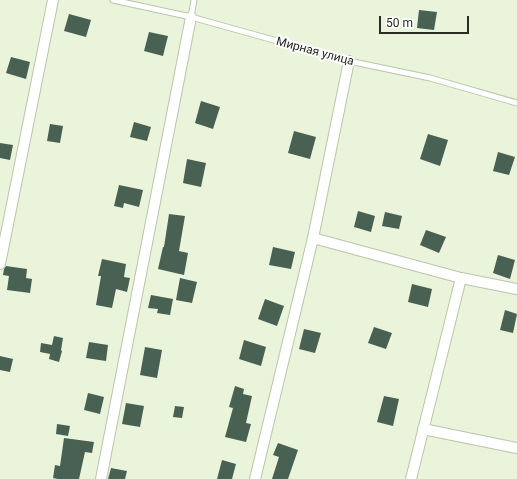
<!DOCTYPE html>
<meta charset="utf-8">
<style>
body{margin:0}
#map{position:relative;width:517px;height:479px;overflow:hidden;background:#e9f4da;font-family:Roboto,sans-serif}
canvas{display:block}
.scale{position:absolute;left:379px;top:16px;width:90px;height:18px;box-sizing:border-box;border:2px solid #282c22;border-top:0;padding-left:5px;font-size:12px;line-height:14px;white-space:nowrap;color:#282c22;-webkit-text-stroke:3px #fff;paint-order:stroke}
</style>
<div id="map">
<canvas width="517" height="479"></canvas>
<div class="scale">50 m</div>
</div>
<script>
const ctx = document.querySelector('canvas').getContext('2d');
ctx.lineJoin = 'round';
function fill(path, color) {
  ctx.fillStyle = color;
  ctx.fill(path, 'evenodd');
}
function trace(path, color, width, dash) {
  ctx.strokeStyle = color;
  ctx.lineWidth = width;
  ctx.lineCap = dash ? 'butt' : 'round';
  ctx.setLineDash(dash || []);
  ctx.stroke(path);
}
function drawText(font, color, halo, rows, align = 'center') {
  ctx.font = font + ' Roboto,sans-serif';
  ctx.lineWidth = 4;
  ctx.setLineDash([]);
  ctx.textBaseline = 'middle';
  ctx.strokeStyle = halo;
  ctx.fillStyle = color;
  for (const [text, x, y, turn = 0] of rows) {
    ctx.save();
    ctx.translate(x, y);
    ctx.rotate((+turn || 0) * Math.PI / 180);
    ctx.textAlign = isNaN(turn) ? turn : align;
    if (halo) ctx.strokeText(text, 0, 0);
    ctx.fillText(text, 0, 0);
    ctx.restore();
  }
}
fill(new Path2D(`
 M419 10 437 12 434 30 417 28Z
 M69 14 91 20 86 37 64 31Z
 M149 32 168 36 163 56 144 51Z
 M11 57 30 62 26 79 6 73Z
 M201 101 220 107 213 129 195 123Z
 M134 122 151 127 147 141 130 137Z
 M50 124 63 126 60 143 47 141Z
 M294 131 316 137 310 159 288 153Z
 M428 134 448 140 440 166 420 159Z
 M0 143 13 145 10 160 0 158Z
 M498 152 515 157 509 175 493 171Z
 M187 159 206 163 201 187 183 183Z
 M119 185 143 190 139 207 124 203 123 208 114 206Z
 M358 211 375 216 371 232 354 227Z
 M385 212 402 216 399 229 382 226Z
 M169 214 185 216 179 251 188 253 184 275 158 269 163 247H164Z
 M426 230 446 237 439 253 420 245Z
 M273 247 295 252 291 269 269 265Z
 M498 255 515 260 510 279 493 273Z
 M102 259 126 264 124 277 130 278 127 292 116 289 112 308 96 305 101 276H98Z
 M6 266 27 269 26 278 32 279 30 293 7 290 9 276 3 275 4 269Z
 M180 278 197 282 192 303 176 300Z
 M412 284 432 289 428 307 408 302Z
 M151 295 173 299 170 315 157 313 158 309 148 308Z
 M265 299 284 306 277 326 258 319Z
 M505 310 517 314 513 333 500 330Z
 M374 327 392 333 386 349 368 343Z
 M304 329 321 333 315 353 299 349Z
 M54 336 63 338 61 350 62 351 59 362 49 359 50 354 40 352 41 343 52 345Z
 M244 340 266 347 261 366 239 359Z
 M89 342 108 345 106 361 86 358Z
 M145 347 162 350 157 378 140 375Z
 M0 356 13 359 10 372 0 370Z
 M235 386 244 389 243 394 252 396 246 423 251 424 246 442 225 437 233 408 229 407Z
 M88 393 104 397 100 414 84 410Z
 M384 396 399 399 393 426 377 422Z
 M126 403 144 406 140 427 122 424Z
 M175 406 184 407 182 418 173 417Z
 M57 424 70 426 68 436 56 434Z
 M64 438 94 442 92 453 85 452 79 479H58L53 478 55 465 60 466Z
 M278 443 298 450 288 479H272L279 457 273 455Z
 M222 460 236 464 232 479H217Z
 M111 468 127 471 125 479H108Z`), '#496153');
const service = new Path2D(`
 M113 0 191 17 349 61 430 78 517 103
 M191 17 194 0`);
const minor = new Path2D(`
 M313 238 461 278 517 289
 M0 264 53 0
 M423 429 517 448
 M101 479 191 17
 M255 479 313 238 349 61
 M411 479 461 278`);
trace(service, '#bac5ac', 7);
trace(minor, '#bac5ac', 12);
trace(service, '#fff', 5);
trace(minor, '#fff', 10);
drawText('12px', '#282c22', '#fff', [
 ["Мирная улица",315,52,15]
]);
</script>
